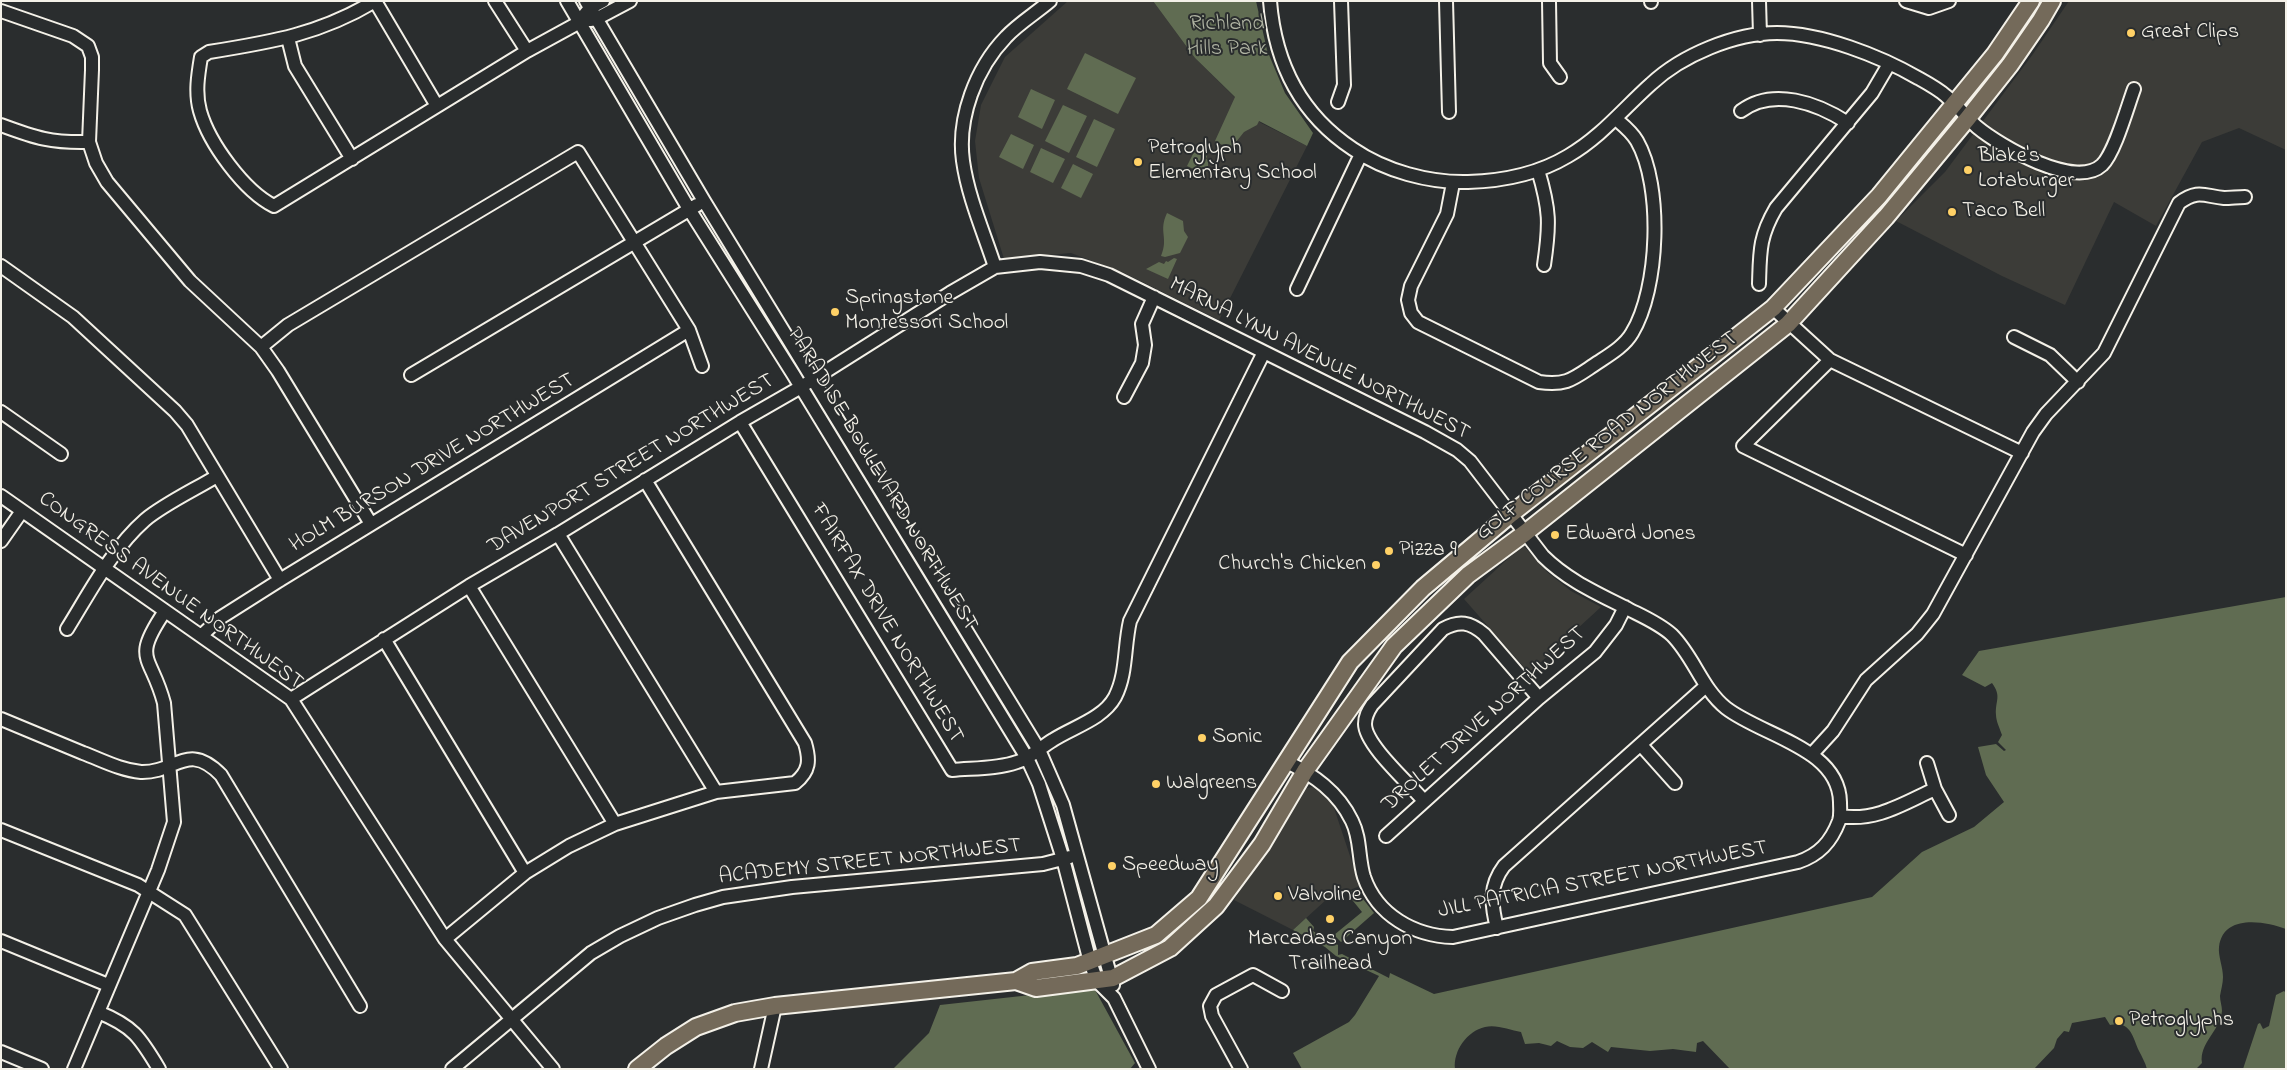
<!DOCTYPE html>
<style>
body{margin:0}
#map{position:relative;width:2287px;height:1070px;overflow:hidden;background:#2a2d2e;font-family:"Indie Flower",sans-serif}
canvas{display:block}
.frame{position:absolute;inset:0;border:2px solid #f4f1e8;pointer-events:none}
</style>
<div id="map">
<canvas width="2287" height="1070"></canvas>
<div class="frame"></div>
</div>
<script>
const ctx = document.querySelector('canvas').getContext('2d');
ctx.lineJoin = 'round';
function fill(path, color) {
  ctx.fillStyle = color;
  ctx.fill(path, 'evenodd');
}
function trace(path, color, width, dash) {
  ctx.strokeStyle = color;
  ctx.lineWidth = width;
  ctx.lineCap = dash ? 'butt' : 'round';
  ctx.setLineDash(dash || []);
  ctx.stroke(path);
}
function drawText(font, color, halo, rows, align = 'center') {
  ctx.font = font + ' "Indie Flower",sans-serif';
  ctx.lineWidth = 4;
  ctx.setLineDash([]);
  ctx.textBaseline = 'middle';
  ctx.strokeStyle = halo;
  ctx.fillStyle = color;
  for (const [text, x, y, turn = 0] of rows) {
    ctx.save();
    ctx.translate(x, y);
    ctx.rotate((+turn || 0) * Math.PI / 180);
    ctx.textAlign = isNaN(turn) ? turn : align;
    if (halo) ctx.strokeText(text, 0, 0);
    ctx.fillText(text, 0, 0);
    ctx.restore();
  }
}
fill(new Path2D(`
 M1068 1H1153L1195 58 1261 123 1307 146 1219 320 1124 273 1071 253 1004 259 979 178 975 141 981 105 1005 57Z
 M2069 1 2286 2V150L2239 128 2202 142 2156 226 2114 202 2065 305 2002 276 1896 221 1945 172 2033 54Z
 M1523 545 1547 572 1571 591 1601 607 1529 673 1464 599Z
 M1312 787 1319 790 1333 805 1360 886 1327 899 1293 930 1234 900 1302 789Z`), '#3c3c38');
fill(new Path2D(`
 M1153 1H1256L1267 50 1285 93 1313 133 1307 146 1259 121 1257 125 1244 132 1232 147 1229 146 1228 148 1215 141 1235 97 1195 58Z
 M1085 53 1136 78 1118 114 1067 89Z
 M1031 89 1055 100 1042 129 1018 117Z
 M1063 105 1087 116 1069 153 1045 141Z
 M1094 119 1115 129 1097 167 1076 157Z
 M1011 134 1034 145 1023 169 999 157Z
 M1041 148 1065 159 1053 183 1030 172Z
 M1195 150 1207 156 1206 159 1208 160V166L1200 172 1187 166Z
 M1073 164 1093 174 1081 198 1061 188Z
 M1167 213 1183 221 1184 231 1188 237 1180 253 1165 257 1161 256C1169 237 1158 232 1167 213Z
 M1174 258 1177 259 1168 279 1146 269 1159 262 1164 264 1166 261 1168 262Z
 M2286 597V929C2264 921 2223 914 2219 947 2218 956 2223 967 2223 977 2223 983 2221 990 2220 996 2220 1001 2222 1006 2222 1011 2220 1031 2199 1043 2202 1063L2196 1069H2147C2145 1062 2142 1057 2139 1051 2132 1036 2131 1021 2110 1025L2105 1017 2072 1023 2069 1032 2064 1031 2057 1039 2054 1048 2034 1069H1730L1703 1041 1697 1043 1696 1052 1673 1049 1650 1051 1611 1047 1608 1052 1592 1042 1583 1048 1570 1047 1557 1041 1551 1046 1539 1043 1525 1044 1521 1032C1510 1030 1496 1024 1485 1027 1467 1031 1453 1051 1455 1069H1302L1293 1053 1349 1022 1355 1015 1379 976 1336 956 1325 947 1293 930 1306 918 1314 927 1313 931 1319 935 1325 944 1329 939 1338 945V955L1342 954 1389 978 1390 973 1434 994 1872 897 1922 852 1974 827 2004 802 1986 775 1978 747 1996 744 2004 751 2006 750 1998 742 2002 735C2000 729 1996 721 1996 715 1995 700 2002 697 1992 683L1985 687 1962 675 1979 651Z
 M1356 890 1374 913 1341 942 1334 935 1362 912 1349 896 1351 891Z
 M1094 988 1135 1063 1130 1069H893L929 1033 940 1005Z
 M2284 991 2286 993V1069H2243L2258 1024 2260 1023 2263 1029 2269 1026 2276 995Z`), '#606c52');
const minor = new Path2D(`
 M375 1C320 34 272 42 209 52L201 57C198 75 195 93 200 111 209 143 244 191 274 206L527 51 580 22
 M375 1 437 106
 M495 1 527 51
 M567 1 689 209 793 374 1027 758 1039 784 1063 859 1090 962 1097 981 1114 998 1149 1069
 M586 1 704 201 1039 750 1063 805 1113 985
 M1270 1C1275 64 1300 114 1353 149 1385 171 1429 183 1468 182 1502 181 1538 174 1568 156 1601 137 1624 108 1651 84 1682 55 1735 33 1777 33 1821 33 1880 56 1918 78 1927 83 1938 89 1946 96 1957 105 1966 117 1977 127 2000 146 2075 190 2102 165 2115 152 2127 108 2134 89
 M1446 1 1449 112
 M1549 1 1550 63 1560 77
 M1759 1 1760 35
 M1906 1 1929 8 1949 1
 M1651 2V1
 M1 11 73 36 88 46 92 57V70L89 142 96 163 107 182 190 281 261 347 278 371 371 524
 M585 14 590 8 603 1
 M590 20 596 19 630 1
 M288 38 295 66 352 159
 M1338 102 1344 85 1341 1
 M1741 111C1773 87 1817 103 1848 123
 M1 125C36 138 51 143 89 142
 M1538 170C1550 210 1550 224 1544 265
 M1453 183 1447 214 1411 286 1408 300 1411 313 1418 322 1539 382C1566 386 1573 379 1594 365 1607 356 1624 347 1632 333 1659 289 1663 186 1637 141 1632 132 1623 125 1616 119
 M1 266 73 317 175 411 187 425 280 580
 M995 267C984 233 968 197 963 161 957 118 976 68 1006 37 1018 24 1036 13 1050 1
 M1759 284C1760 252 1759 237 1776 208L1872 93 1889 64
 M1297 289 1361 154
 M1773 308 1830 360 2022 453
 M2014 337 2050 355 2078 382
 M261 347 288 325 578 152 689 330 702 366
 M1830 360 1743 446 1966 555
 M411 375 697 205
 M1124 397 1142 363 1145 345 1142 324 1154 297
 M1 412 61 454
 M740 422 952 770C973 768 997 769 1017 762 1031 758 1041 747 1053 740 1073 727 1103 719 1115 697 1127 674 1124 646 1130 621L1264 352
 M1 496 291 699 445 939 553 1069
 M558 534 716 792
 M1 541 22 511
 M469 586 615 824
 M67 629C90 592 112 549 145 520 164 504 196 489 217 476
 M202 635 220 618 280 580 689 330
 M384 639 525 873
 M291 699 469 586 558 534 740 422 801 387 950 293 995 267 1040 262 1081 266 1109 275 1425 432 1457 450 1470 461 1543 556C1568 581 1599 594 1630 610 1644 617 1660 624 1672 635 1694 657 1702 689 1726 708 1762 736 1839 748 1840 802 1840 809 1841 815 1839 821 1831 842 1819 855 1798 862L1453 937C1414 936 1377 915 1364 877 1358 858 1361 839 1352 821 1338 792 1314 775 1285 761
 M1 719C28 730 56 742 83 753 102 760 120 770 141 772 176 773 188 741 221 775L360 1006
 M1641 745 1675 783
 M1812 754 1833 731 1866 680 1917 634 1933 614 2033 432 2046 414 2104 353 2179 203C2198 189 2204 196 2224 198 2231 198 2238 197 2245 197
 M1927 763 1935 789 1949 815
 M1424 801C1410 784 1365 745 1365 724 1365 716 1368 711 1372 705L1443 629C1459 620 1470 622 1484 634L1539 698
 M1840 816C1876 822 1904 803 1935 789
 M1 830 138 885 185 915 281 1069
 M1386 836 1539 698 1595 652 1616 625 1625 607
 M1497 928C1491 904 1489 886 1504 866L1706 686
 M445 939 525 873 569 846 615 824 716 792 795 783C810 771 810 760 805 743L645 480
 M1 941 108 985
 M98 1012C133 1026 140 1037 159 1069
 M1 1052 42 1069
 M74 1069 158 870 174 822 164 703C151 654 131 661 165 611
 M452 1069 591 953 620 936 658 918 695 905 723 897 792 887 1043 864 1070 857
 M761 1069 775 1006
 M1241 1069 1212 1016 1210 1006 1216 995 1253 975 1282 991`);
const major = new Path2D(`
 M1016 981 1032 972 1077 966 1156 935 1199 898 1350 662 1423 588 1511 514 1773 308 1879 196 1995 54 2031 1
 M637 1069 666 1046 696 1027 735 1013 775 1006 1016 981 1036 988 1113 978 1170 948 1216 906 1262 844 1305 771 1394 646 1468 575 1525 533 1788 324 1886 217 1968 118 2010 65 2041 20 2052 1`);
trace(minor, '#f4f1e8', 16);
trace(major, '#f4f1e8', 20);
trace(minor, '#2a2d2e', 12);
trace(major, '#746a5a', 16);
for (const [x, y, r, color] of [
 [2131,33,5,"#ffd166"],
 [1138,162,5,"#ffd166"],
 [1968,170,5,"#ffd166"],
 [1952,212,5,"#ffd166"],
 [835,312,5,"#ffd166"],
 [1555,535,5,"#ffd166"],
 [1389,551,5,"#ffd166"],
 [1376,565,5,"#ffd166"],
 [1202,738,5,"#ffd166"],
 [1156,784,5,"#ffd166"],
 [1112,866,5,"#ffd166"],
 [1278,896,5,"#ffd166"],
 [1330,919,5,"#ffd166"],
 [2119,1021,5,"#ffd166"]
]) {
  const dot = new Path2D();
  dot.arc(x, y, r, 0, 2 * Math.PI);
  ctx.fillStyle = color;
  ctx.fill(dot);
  trace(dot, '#2a2d2e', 2);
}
drawText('22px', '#b1b5a4', '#2a2d2e', [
 ["Richland",1227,25],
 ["Hills Park",1227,50]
]);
drawText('22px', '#f4f1e8', '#2a2d2e', [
 ["Great Clips",2141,33],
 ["Petroglyph",1148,149],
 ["Elementary School",1148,174],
 ["Blake's",1978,157],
 ["Lotaburger",1978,182],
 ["Taco Bell",1962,212],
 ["Springstone",845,299],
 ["Montessori School",845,324],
 ["Edward Jones",1565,535],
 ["Pizza 9",1399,551],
 ["Church's Chicken",1366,565,"right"],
 ["Sonic",1212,738],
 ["Walgreens",1166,784],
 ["Speedway",1122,866],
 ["Valvoline",1288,896],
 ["Marcadas Canyon",1330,940,"center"],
 ["Trailhead",1330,965,"center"],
 ["Petroglyphs",2129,1021]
], 'left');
drawText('22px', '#f4f1e8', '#2a2d2e', [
 ["MARNA LYNN AVENUE NORTHWEST",1319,360,27],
 ["GOLF COURSE ROAD NORTHWEST",1608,437,-38],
 ["HOLM BURSON DRIVE NORTHWEST",433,464,-31],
 ["DAVENPORT STREET NORTHWEST",632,465,-31],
 ["PARADISE BOULEVARD NORTHWEST",881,480,59],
 ["CONGRESS AVENUE NORTHWEST",170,592,36],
 ["FAIRFAX DRIVE NORTHWEST",886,624,59],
 ["DROLET DRIVE NORTHWEST",1485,720,-42],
 ["ACADEMY STREET NORTHWEST",870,863,-6],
 ["JILL PATRICIA STREET NORTHWEST",1603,881,-11]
]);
</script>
